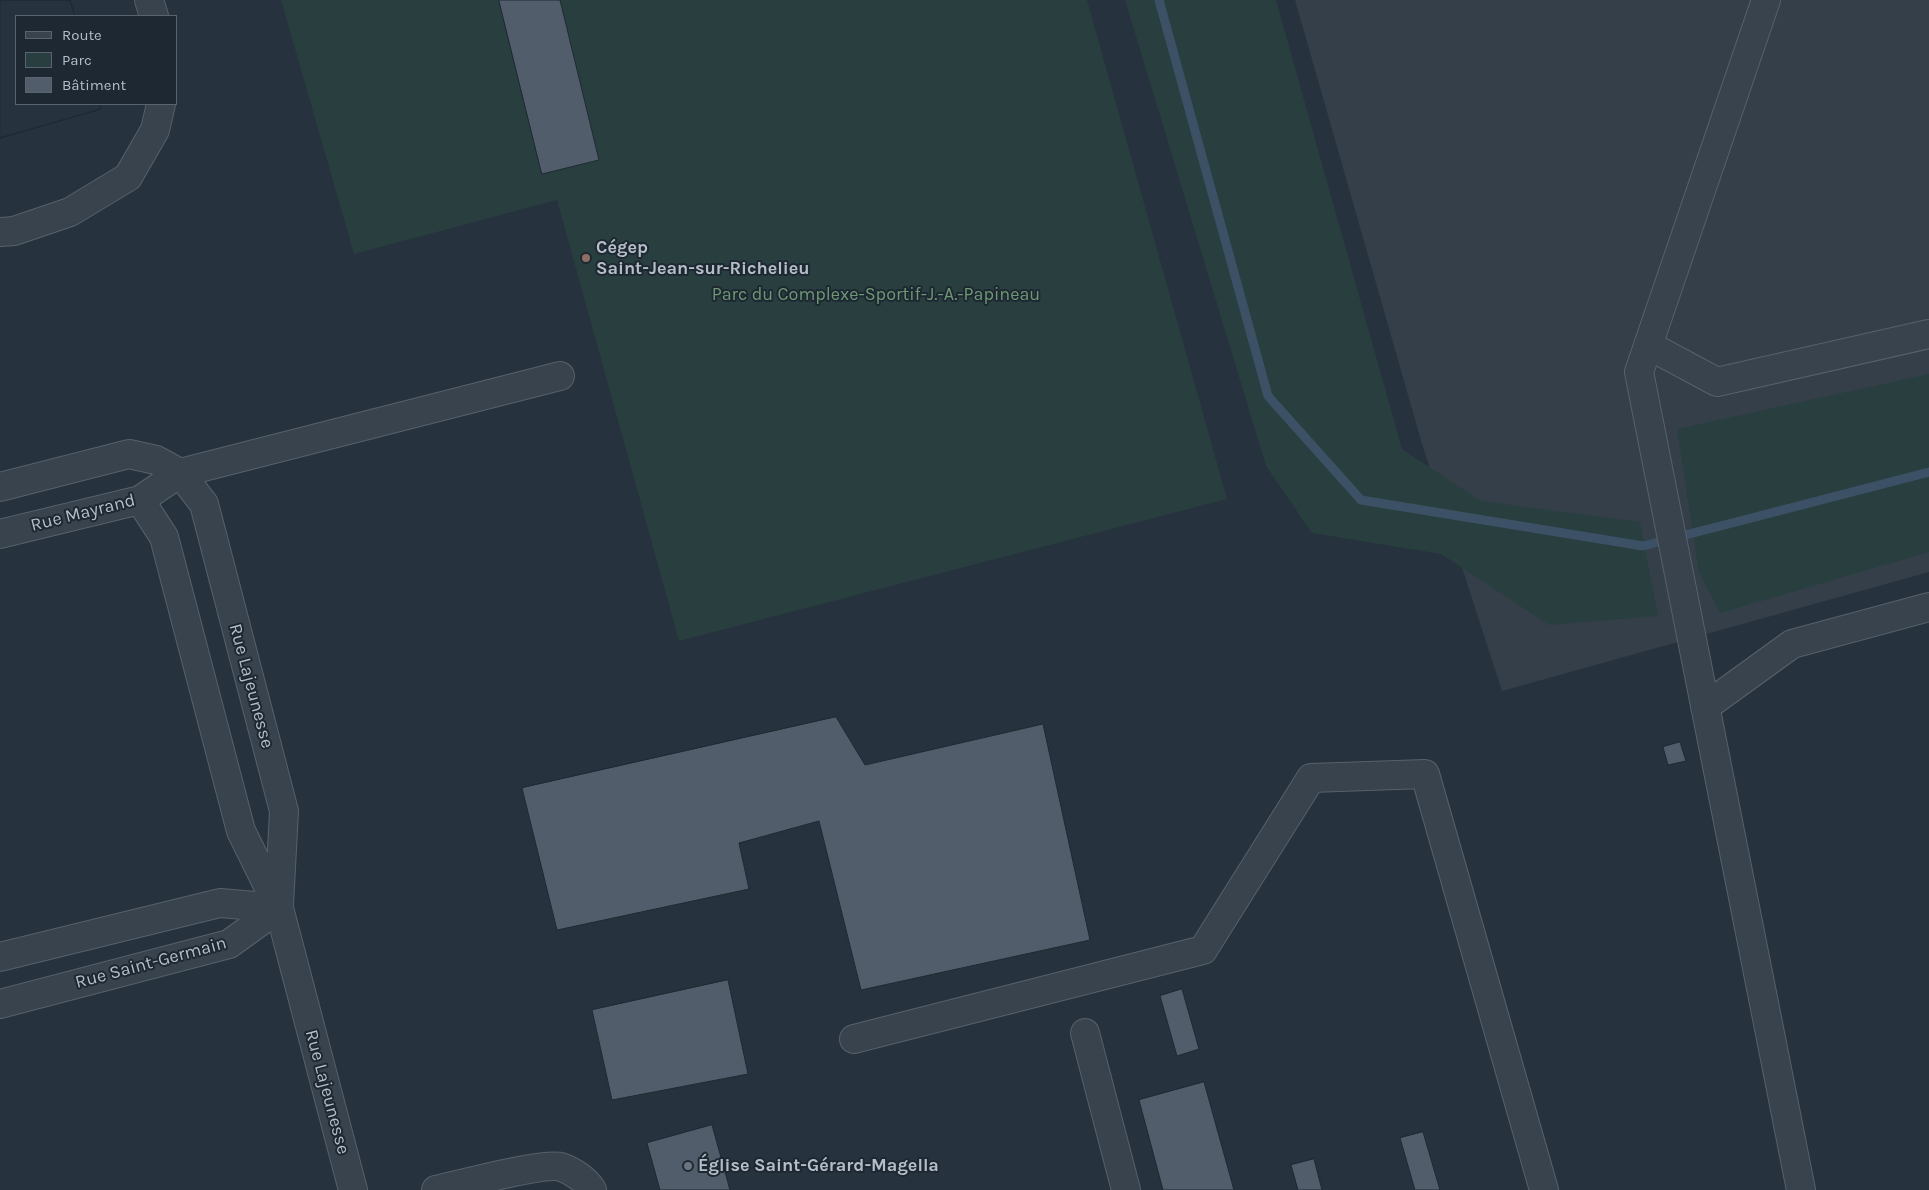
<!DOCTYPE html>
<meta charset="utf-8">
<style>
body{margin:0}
#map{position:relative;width:1929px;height:1190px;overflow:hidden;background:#26323d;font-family:Karla,sans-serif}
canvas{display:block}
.legend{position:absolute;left:15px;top:15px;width:162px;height:90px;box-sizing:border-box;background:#1e2832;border:1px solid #5a646e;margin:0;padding:6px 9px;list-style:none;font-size:15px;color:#b5bec8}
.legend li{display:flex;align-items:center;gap:10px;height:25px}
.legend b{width:25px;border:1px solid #5a646e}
</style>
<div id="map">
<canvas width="1929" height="1190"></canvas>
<ul class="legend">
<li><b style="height:6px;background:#39434d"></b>Route</li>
<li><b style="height:14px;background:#293f3f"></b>Parc</li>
<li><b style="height:14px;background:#515d6b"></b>Bâtiment</li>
</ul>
</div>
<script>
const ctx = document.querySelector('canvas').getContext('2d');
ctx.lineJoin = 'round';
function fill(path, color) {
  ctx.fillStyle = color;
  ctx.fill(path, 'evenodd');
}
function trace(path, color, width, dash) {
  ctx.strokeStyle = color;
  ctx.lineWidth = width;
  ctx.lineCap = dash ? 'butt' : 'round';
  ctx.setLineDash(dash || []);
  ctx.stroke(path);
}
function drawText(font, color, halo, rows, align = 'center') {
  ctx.font = font + ' Karla,sans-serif';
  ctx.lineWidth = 4;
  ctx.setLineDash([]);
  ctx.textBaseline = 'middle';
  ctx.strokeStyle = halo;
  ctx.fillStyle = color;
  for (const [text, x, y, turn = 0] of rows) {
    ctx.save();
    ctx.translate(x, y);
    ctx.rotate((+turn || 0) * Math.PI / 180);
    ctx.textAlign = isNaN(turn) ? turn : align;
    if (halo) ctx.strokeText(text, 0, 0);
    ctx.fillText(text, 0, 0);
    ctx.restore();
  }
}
fill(new Path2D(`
 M1295 0H1929V572L1502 691 1422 444Z`), '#343f4a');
fill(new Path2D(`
 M281 0H1087L1227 499 679 641 557 200 354 254Z
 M1125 0H1276L1402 449 1481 501 1640 522 1658 616 1549 625 1441 554 1312 533 1266 466Z
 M1929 374V552L1720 613 1699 573 1677 429Z`), '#293f3f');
trace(new Path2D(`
 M1159 0 1268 396 1361 500 1643 546 1929 472`), '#3c5165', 9);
const building = new Path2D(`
 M0 0H70L75 16H16V104H100L101 109 0 138Z
 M0 0H70L75 16H16V104H100L101 109 0 138Z
 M499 0H560L599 160 542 174Z
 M836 717 865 765 1043 724 1090 940 861 990 819 821 739 843 749 889 557 930 522 788Z
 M1680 742 1686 761 1668 765 1663 747Z
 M728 980 748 1074 612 1100 592 1010Z
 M1182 989 1199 1049 1177 1056 1160 996Z
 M1204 1082 1234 1190H1163L1139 1100Z
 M712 1125 730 1190H660L647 1143Z
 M1423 1132 1440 1190H1415L1400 1138Z
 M1314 1159 1322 1190H1298L1291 1165Z`);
fill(building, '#515d6b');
trace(building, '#202a34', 1);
const minor = new Path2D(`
 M149 0 154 16
 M1766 0 1639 372 1801 1190
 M0 232 14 231 70 212 128 177 155 130 161 104
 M1648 345 1717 382 1929 334
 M0 487 129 454 156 460 180 473 204 504 284 811 279 905
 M140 500 164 537 241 831 279 908 353 1190
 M0 534 140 500 180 473 560 376
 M1705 707 1792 644 1929 607
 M0 957 220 903 279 908
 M0 1004 229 944 279 908
 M1085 1033 1126 1190
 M854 1039 1203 950 1311 778 1425 774 1544 1190
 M436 1190C458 1185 545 1162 561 1167 573 1171 586 1180 592 1190`);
trace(minor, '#57616b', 30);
trace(minor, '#39434d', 28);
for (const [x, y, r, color] of [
 [586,258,5,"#8d6e63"],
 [688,1166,5,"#6b7280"]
]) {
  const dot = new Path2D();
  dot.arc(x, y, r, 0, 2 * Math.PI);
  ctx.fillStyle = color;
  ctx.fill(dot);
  trace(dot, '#1e2832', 2);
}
drawText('bold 18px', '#b5bec8', '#1e2832', [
 ["Cégep",596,248],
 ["Saint-Jean-sur-Richelieu",596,269],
 ["Église Saint-Gérard-Magella",698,1166]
], 'left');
drawText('18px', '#6e9874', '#1e2832', [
 ["Parc du Complexe-Sportif-J.-A.-Papineau",876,295]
]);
drawText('18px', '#b5bec8', '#1e2832', [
 ["Rue Mayrand",83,513,-14],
 ["Rue Lajeunesse",251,686,75],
 ["Rue Saint-Germain",151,963,-15],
 ["Rue Lajeunesse",327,1092,75]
]);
</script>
